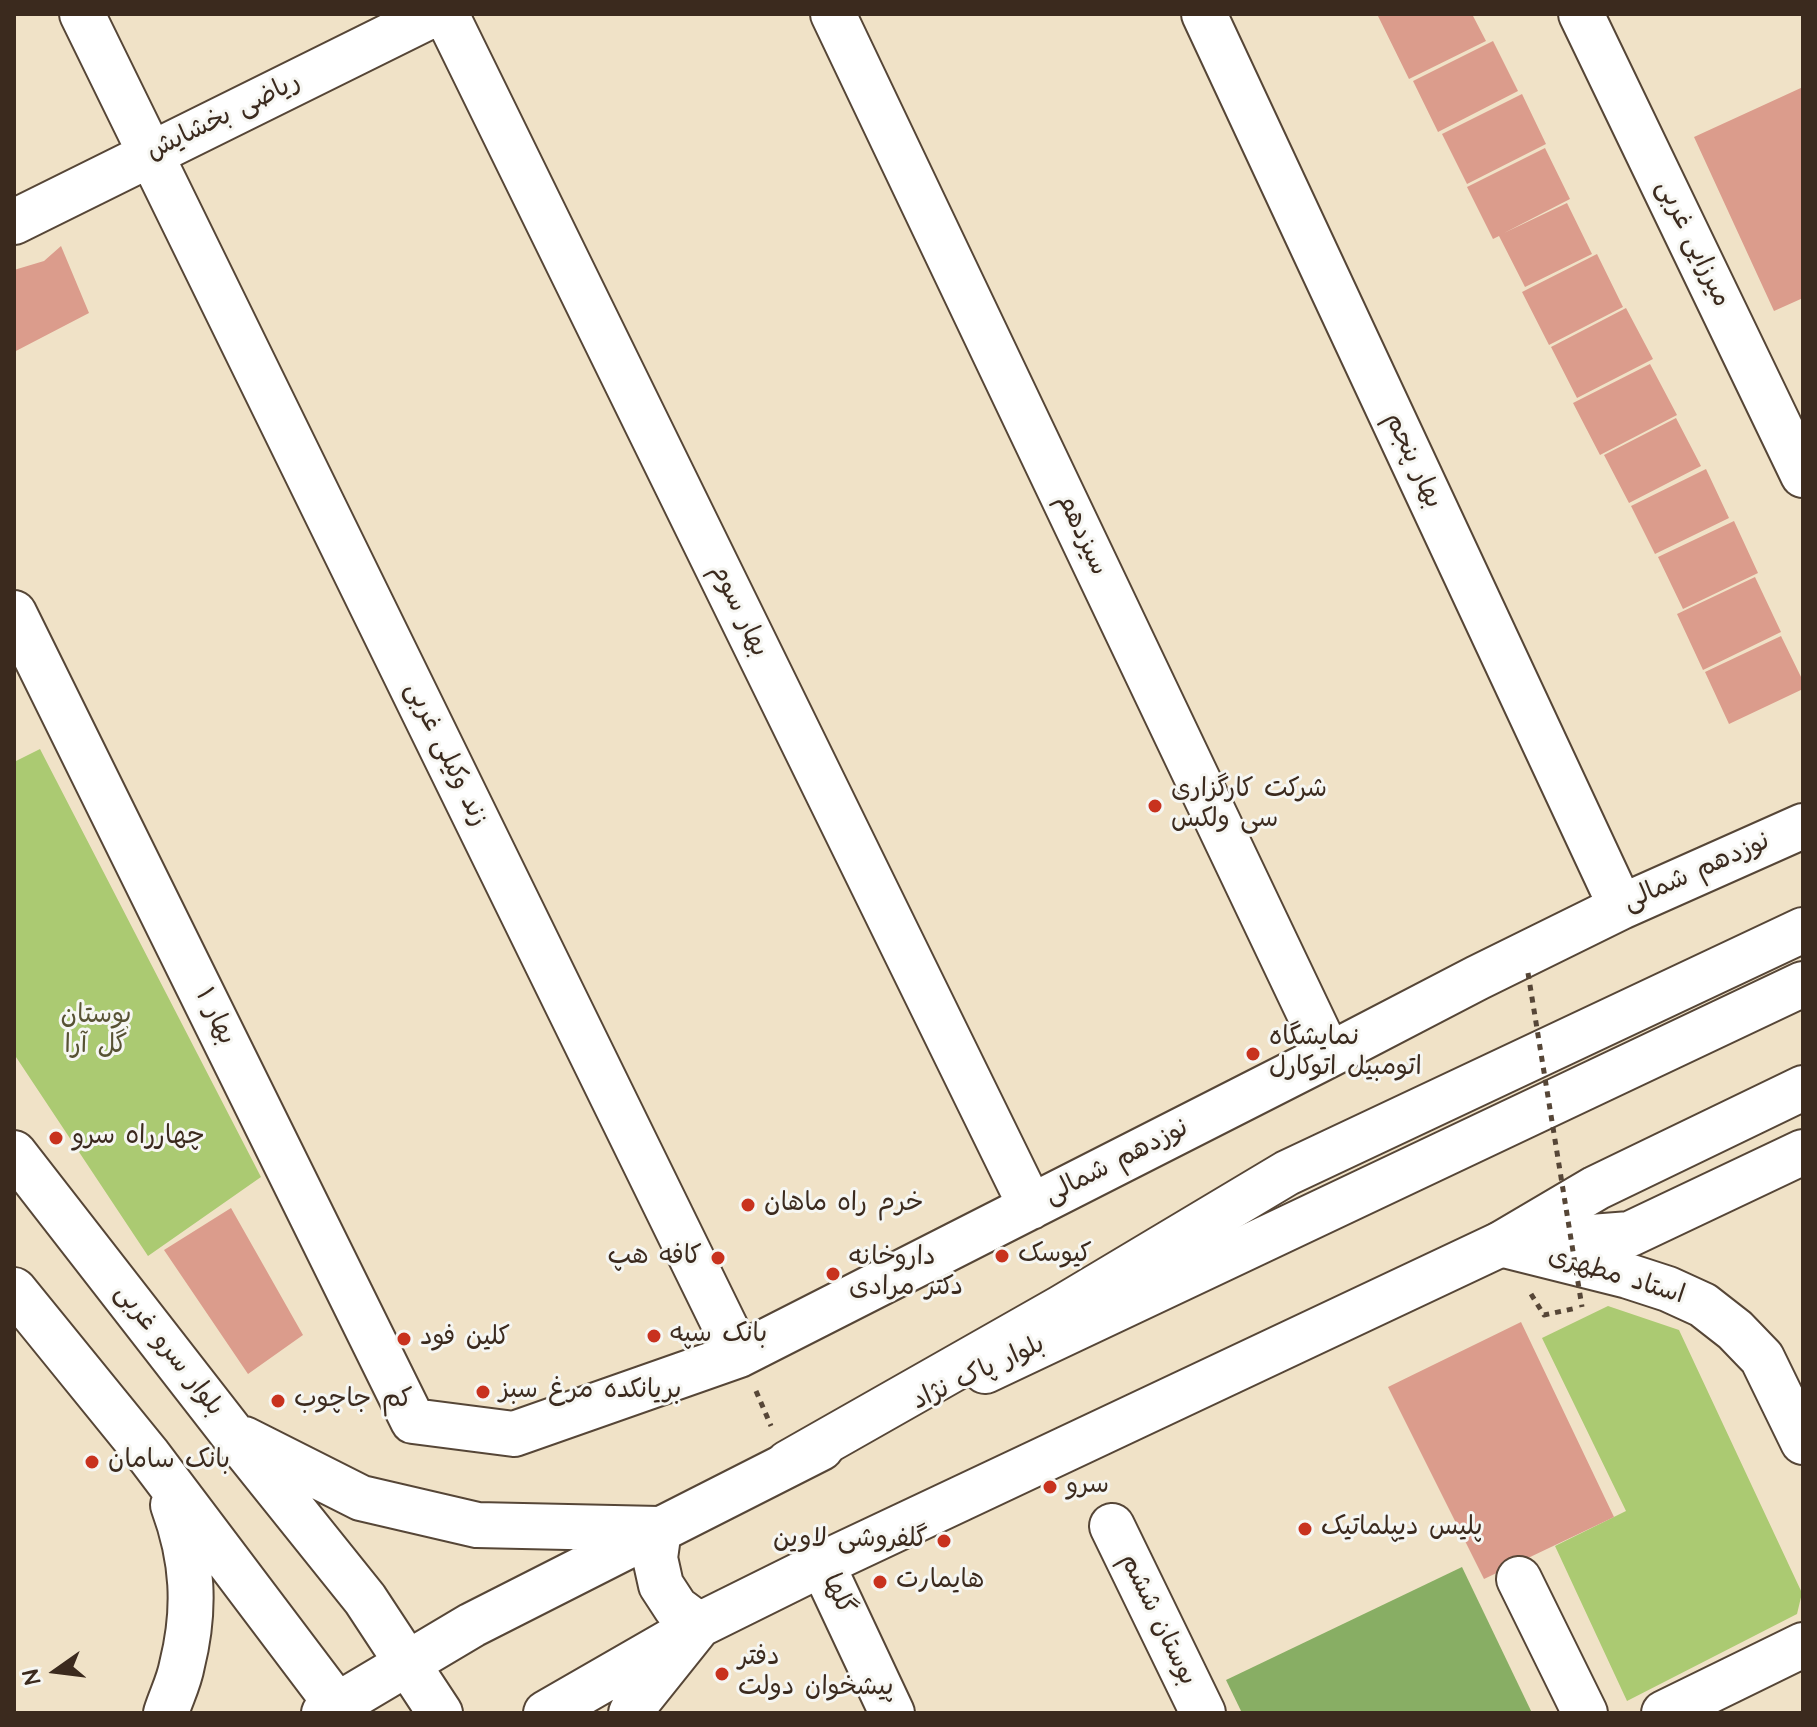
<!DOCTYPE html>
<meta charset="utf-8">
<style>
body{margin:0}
#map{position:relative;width:1817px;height:1727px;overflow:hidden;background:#f0e2c7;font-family:"Architects Daughter",sans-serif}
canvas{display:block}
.frame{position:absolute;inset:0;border:16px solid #3b2a1e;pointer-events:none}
.north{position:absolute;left:16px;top:1631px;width:80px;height:80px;-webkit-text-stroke:6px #f6f6f2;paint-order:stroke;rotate:256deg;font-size:22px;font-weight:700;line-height:32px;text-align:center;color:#3b2a1e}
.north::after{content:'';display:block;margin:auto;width:28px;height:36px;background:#3b2a1e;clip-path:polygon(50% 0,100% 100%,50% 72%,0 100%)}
</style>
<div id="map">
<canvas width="1817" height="1727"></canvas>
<div class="frame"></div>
<div class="north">N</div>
</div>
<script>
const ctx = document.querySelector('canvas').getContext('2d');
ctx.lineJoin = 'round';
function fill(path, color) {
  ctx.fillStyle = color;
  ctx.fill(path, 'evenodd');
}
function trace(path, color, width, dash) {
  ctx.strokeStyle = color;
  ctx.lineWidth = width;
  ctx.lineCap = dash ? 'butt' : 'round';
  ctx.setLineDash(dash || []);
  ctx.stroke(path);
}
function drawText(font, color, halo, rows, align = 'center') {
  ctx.font = font + ' "Architects Daughter","Playpen Sans Arabic",sans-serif';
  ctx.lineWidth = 6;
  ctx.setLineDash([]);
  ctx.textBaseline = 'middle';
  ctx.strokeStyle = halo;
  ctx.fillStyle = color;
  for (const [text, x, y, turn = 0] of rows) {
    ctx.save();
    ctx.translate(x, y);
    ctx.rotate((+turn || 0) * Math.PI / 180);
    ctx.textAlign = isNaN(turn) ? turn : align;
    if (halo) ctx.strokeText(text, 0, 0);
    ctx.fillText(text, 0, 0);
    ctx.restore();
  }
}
fill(new Path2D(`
 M40 749 261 1177 148 1256 14 1054V762Z
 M1608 1306 1679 1330 1802 1593 1797 1614 1627 1701 1555 1546 1626 1511 1542 1338Z`), '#abca72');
fill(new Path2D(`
 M1462 1567 1532 1713H1242L1226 1680Z`), '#88ae64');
fill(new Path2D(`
 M1377 14H1472L1486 41 1409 79Z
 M1493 41 1518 91 1438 132 1413 81Z
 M1803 87V298L1774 311 1694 137Z
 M1522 94 1546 144 1467 184 1442 134Z
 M1545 148 1570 199 1504 233 1567 203 1592 254 1525 287 1499 236 1493 239 1467 187Z
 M61 246 89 313 14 352V270L44 261Z
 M1597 254 1623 307 1549 345 1522 292Z
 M1626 308 1653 359 1577 398 1551 347Z
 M1650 364 1677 415 1600 455 1573 403Z
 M1676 418 1701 466 1629 503 1604 455Z
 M1706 469 1729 518 1655 554 1631 506Z
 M1734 521 1758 573 1683 609 1658 557Z
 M1755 577 1781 632 1703 670 1677 614Z
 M1781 636 1803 681V689L1729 724 1705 672Z
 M231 1208 303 1335 248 1374 164 1250Z
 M1521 1322 1614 1517 1484 1579 1388 1387Z`), '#db9c8c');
const minor = new Path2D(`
 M82 14 739 1355
 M446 14 1031 1207
 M833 14 1329 1055
 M1204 14 1621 907
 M1581 14 1803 475
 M14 222 434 14
 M14 613 413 1421 514 1434 739 1355 1329 1055 1477 978 1621 907 1803 826
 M1508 1246 1628 1276 1668 1289 1703 1305 1735 1330 1762 1358 1803 1442
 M1112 1526 1203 1713
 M822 1564 892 1713
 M1519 1579 1585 1713
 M1664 1713 1803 1645`);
const major = new Path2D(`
 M14 1153 231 1432 365 1599 440 1713
 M14 1290 149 1456 343 1713
 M985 1371C1258 1243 1529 1112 1803 984
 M244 1439 361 1498 477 1525 659 1529 655 1558 661 1585 676 1608 699 1625 635 1705 631 1713
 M166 1713C171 1697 179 1682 182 1665 196 1609 193 1559 173 1505
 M324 1713 472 1625 821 1448
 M546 1713 699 1625 822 1564 1501 1244 1596 1188 1803 1088`);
const highway = new Path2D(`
 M1501 1244 1630 1234 1803 1152
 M788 1463 1061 1308 1287 1173 1803 930`);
trace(minor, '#564637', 48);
trace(major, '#564637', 48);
trace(highway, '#564637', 48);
trace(new Path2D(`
 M1531 1294 1544 1315 1577 1308
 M756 1391 771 1426`), '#564637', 5, [6, 6]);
trace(minor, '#fff', 44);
trace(major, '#fff', 44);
trace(highway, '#fff', 44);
trace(new Path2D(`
 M1528 973 1582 1307`), '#564637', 5, [6, 6]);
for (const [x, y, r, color] of [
 [1155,806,8,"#c8321e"],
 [1253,1054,8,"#c8321e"],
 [56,1138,8,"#c8321e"],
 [748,1205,8,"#c8321e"],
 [1002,1256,8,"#c8321e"],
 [718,1258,8,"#c8321e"],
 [833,1274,8,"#c8321e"],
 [654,1336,8,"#c8321e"],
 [404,1339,8,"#c8321e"],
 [483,1392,8,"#c8321e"],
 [278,1401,8,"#c8321e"],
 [92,1462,8,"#c8321e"],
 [1050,1487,8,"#c8321e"],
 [1305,1529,8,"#c8321e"],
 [944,1541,8,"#c8321e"],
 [880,1582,8,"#c8321e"],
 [722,1674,8,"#c8321e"]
]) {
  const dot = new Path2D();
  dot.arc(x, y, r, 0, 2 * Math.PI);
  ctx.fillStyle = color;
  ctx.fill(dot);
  trace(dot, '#f6f6f2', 3);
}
drawText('26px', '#3b2a1e', '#f6f6f2', [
 ["ریاضی بخشایش",224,118,-26],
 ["میرزایی غربی",1692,244,64],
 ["بهار پنجم",1412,461,65],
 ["سیزدهم",1081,535,65],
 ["بهار سوم",738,611,64],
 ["زند وکیلی غربی",445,755,64],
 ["نوزدهم شمالی",1697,873,-24],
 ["بهار ۱",214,1017,64],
 ["نوزدهم شمالی",1117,1163,-27],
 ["استاد مطهری",1616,1277,17],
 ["بلوار سرو غربی",168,1351,52],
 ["بلوار پاک نژاد",979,1374,-25],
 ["گلها",837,1595,65],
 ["بوستان ششم",1157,1620,64]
]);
drawText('26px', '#3b2a1e', '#f6f6f2', [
 ["شرکت کارگزاری",1171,791],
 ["سی ولکس",1171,821],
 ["نمایشگاه",1269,1039],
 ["اتومبیل اتوکارل",1269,1069],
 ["چهارراه سرو",72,1138],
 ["خرم راه ماهان",764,1205],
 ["کیوسک",1018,1256],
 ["کافه هپ",702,1258,"right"],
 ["داروخانه",849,1259],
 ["دکتر مرادی",849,1289],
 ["بانک سپه",670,1336],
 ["کلین فود",420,1339],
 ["بریانکده مرغ سبز",499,1392],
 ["کم جاچوب",294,1401],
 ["بانک سامان",108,1462],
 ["سرو",1066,1487],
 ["پلیس دیپلماتیک",1321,1529],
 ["گلفروشی لاوین",928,1541,"right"],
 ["هایمارت",896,1582],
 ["دفتر",738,1659],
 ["پیشخوان دولت",738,1689]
], 'left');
drawText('26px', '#575233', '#f6f6f2', [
 ["بوستان",96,1017],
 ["گل‌ آرا",96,1047]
]);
</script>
